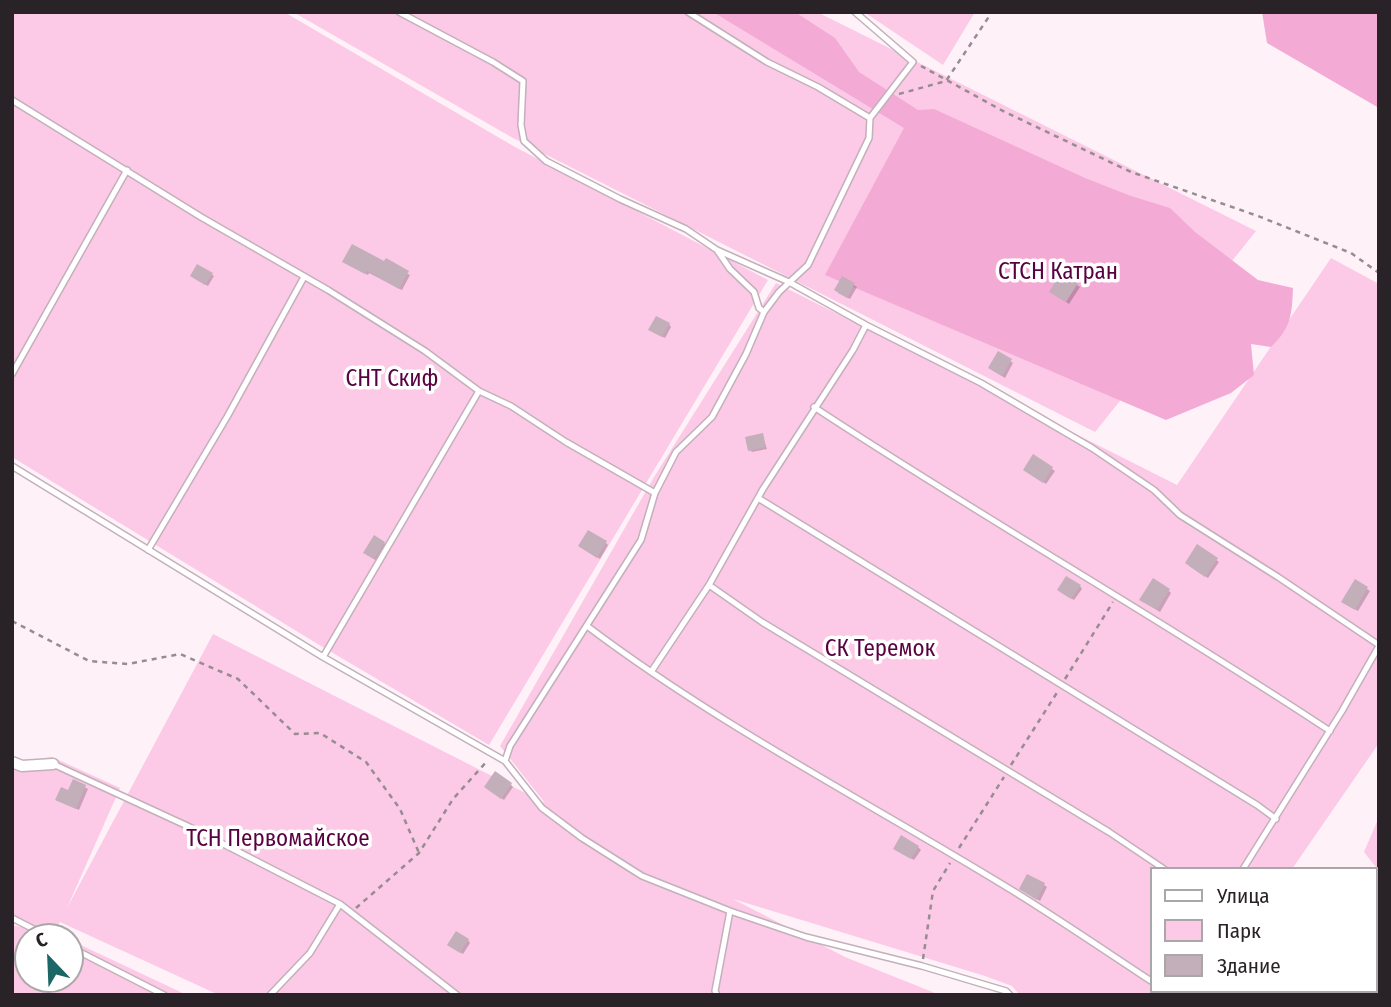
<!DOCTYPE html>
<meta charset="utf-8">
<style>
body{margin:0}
#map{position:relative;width:1391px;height:1007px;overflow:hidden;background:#fef2f8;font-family:"Fira Sans Condensed",sans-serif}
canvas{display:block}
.frame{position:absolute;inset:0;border:14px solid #292226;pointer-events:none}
.legend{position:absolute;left:1150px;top:867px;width:228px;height:126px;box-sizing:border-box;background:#fff;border:2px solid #a9a7a8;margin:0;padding:9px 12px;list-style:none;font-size:21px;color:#292226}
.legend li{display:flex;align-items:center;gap:14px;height:35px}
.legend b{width:35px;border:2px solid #a9a7a8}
.north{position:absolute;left:14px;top:923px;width:70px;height:70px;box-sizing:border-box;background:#fff;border:2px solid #a9a7a8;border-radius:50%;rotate:337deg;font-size:19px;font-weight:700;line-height:28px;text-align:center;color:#292226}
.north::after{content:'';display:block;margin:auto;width:24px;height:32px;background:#1a6766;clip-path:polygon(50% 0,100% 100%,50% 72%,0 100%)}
</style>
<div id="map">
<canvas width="1391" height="1007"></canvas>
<div class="frame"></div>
<ul class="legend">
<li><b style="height:9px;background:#fff"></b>Улица</li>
<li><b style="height:19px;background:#fcc9e6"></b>Парк</li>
<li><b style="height:19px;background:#c2afb9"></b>Здание</li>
</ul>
<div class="north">С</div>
</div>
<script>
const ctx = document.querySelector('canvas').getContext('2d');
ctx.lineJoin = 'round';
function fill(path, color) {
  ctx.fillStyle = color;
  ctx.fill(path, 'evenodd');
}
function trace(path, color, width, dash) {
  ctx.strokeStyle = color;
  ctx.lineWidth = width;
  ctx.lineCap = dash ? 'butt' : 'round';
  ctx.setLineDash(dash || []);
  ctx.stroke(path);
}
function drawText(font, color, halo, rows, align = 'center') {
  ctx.font = font + ' "Fira Sans Condensed",sans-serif';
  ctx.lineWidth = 7;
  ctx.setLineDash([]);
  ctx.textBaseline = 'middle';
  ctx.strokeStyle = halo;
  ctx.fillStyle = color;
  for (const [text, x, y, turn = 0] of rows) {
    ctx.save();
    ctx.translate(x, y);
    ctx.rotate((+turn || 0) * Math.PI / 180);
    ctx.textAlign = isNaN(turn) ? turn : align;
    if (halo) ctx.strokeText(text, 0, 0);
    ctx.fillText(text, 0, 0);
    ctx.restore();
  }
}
fill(new Path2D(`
 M12 12H284L515 147 768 280 489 745 316 643 12 457Z
 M293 12H817L1256 231 1095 432 513 138Z
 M864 12H975L943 65Z
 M1331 258 1379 284V743L1292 869H1151V991H1202L1199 995H1020L1012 986 985 976 733 899 845 957 940 995H219L60 922 55 932 12 923V755L24 761 52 757 120 788 67 908 213 634 545 803 500 746 654 477 776 283 1177 485Z
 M1379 817V871L1364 852Z
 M12 925 64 937H28V979H70V940L187 995H12Z`), '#fcc9e6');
fill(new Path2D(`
 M713 12H795L835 38 859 72 918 110 934 109 1085 178 1131 196 1170 208 1195 232 1258 280 1293 288C1292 315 1291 328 1271 347L1251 344 1254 375 1231 393 1166 420 825 275 904 128Z
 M1262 12H1379V108L1267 43Z`), '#f3abd6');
fill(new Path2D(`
 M347 264H385L410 275 402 290 369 273 368 275Z
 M211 274 214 276 208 286 194 278Z
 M1062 275 1080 287 1069 304 1054 294Z
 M843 278 857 287 850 299 838 293Z
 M669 324 671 327 665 338 653 332Z
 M999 353 1013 363 1005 378 992 370Z
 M762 435 767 449 752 452 750 450Z
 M1034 457 1055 471 1046 484 1028 472Z
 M384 543 386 545 377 561 367 555Z
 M606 543 608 545 600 559 582 548Z
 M1198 547 1219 562 1208 578 1189 566Z
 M1355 581 1370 591 1358 611 1346 604Z
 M1080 586 1082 589 1074 600 1061 592Z
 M1169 591 1171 593 1160 612 1144 602Z
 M74 781 88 789 79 810 57 800 69 793Z
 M511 784 513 787 504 800 489 790Z
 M918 847 921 850 914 860 898 851Z
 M1044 885 1047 887 1040 901 1024 891Z
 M468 940 470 943 463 954 451 947Z`), '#0003');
fill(new Path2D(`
 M352 244 384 261 386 258 409 271 399 289 367 271 365 274 342 262Z
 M197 264 213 273 205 285 190 276Z
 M1061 272 1078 283 1066 302 1049 292Z
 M842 276 855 283 847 298 834 290Z
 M656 316 670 323 662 337 648 330Z
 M998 351 1012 359 1002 376 988 368Z
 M763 433 766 447 748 451 745 437Z
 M1033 454 1053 467 1043 483 1023 470Z
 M588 530 607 541 597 558 578 546Z
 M374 535 385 542 374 559 363 553Z
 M1197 544 1218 558 1205 577 1185 563Z
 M1066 576 1081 585 1071 599 1057 590Z
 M1153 578 1170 589 1157 610 1139 600Z
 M1355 579 1368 587 1355 610 1341 602Z
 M495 771 512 783 501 799 484 787Z
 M73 779 86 785 76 809 55 800 61 787 68 790Z
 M901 835 919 846 911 859 893 849Z
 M1027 874 1045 883 1037 900 1019 889Z
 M456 931 469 939 460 953 447 945Z`), '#c2afb9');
const service = new Path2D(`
 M399 12 493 62 523 81 521 125 524 141 546 161 620 199 686 229 717 250 730 269 754 292 759 308 764 312
 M855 12 913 62 870 118
 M12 100 201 217 328 290 425 351 479 391 511 406 566 442 655 493
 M717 250 789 282 866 325 981 383 1092 448 1154 490 1180 515 1278 577 1379 645
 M12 374 127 170
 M814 407C984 519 1161 619 1330 731
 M12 466 323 657 505 761 542 808 582 838 642 876 730 911 715 991 717 995
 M758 498 1257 805 1276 819
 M148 550 227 417 304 277
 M709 585 762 622 1109 832 1164 869
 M587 626C722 728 874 805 1018 894 1063 922 1107 952 1151 981
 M323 657 479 391
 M651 672 709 585 763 489 853 350 866 325
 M505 761 510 746 641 540 655 493 676 452 712 417 746 354 764 312 779 292 808 265 869 138 870 118 818 87 767 62 688 12
 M53 764 196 830 340 904 457 995
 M1243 869 1342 711 1379 646
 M730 911 806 937 922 966 1006 991 1010 995
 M12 918 49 937
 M70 947 164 995
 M1170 991 1172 995
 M1282 991 1287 995
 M270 995 310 953 340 904
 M1213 995 1216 991`);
const minor = new Path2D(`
 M12 762 22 766 53 764`);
trace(service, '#c3b0bb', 8);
trace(minor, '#c3b0bb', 13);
trace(new Path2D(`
 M921 66 1003 111 1131 172 1258 216 1351 253 1379 273
 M899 94 946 81 992 12
 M12 621 89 661 128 664 180 654 238 679 295 734 320 733 366 762 400 809 419 853
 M1065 679 1113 602
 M1011 765 1058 691
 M959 848 1004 777
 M356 908 419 853 453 799 488 760
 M923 959 933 891 950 863`), '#968c91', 2.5, [5, 5]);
trace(service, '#fff', 5);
trace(minor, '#fff', 10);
drawText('23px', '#590241', '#fff', [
 ["СТСН Катран",1058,273],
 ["СНТ Скиф",392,380],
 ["СК Теремок",880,650],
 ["ТСН Первомайское",278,840]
]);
</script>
